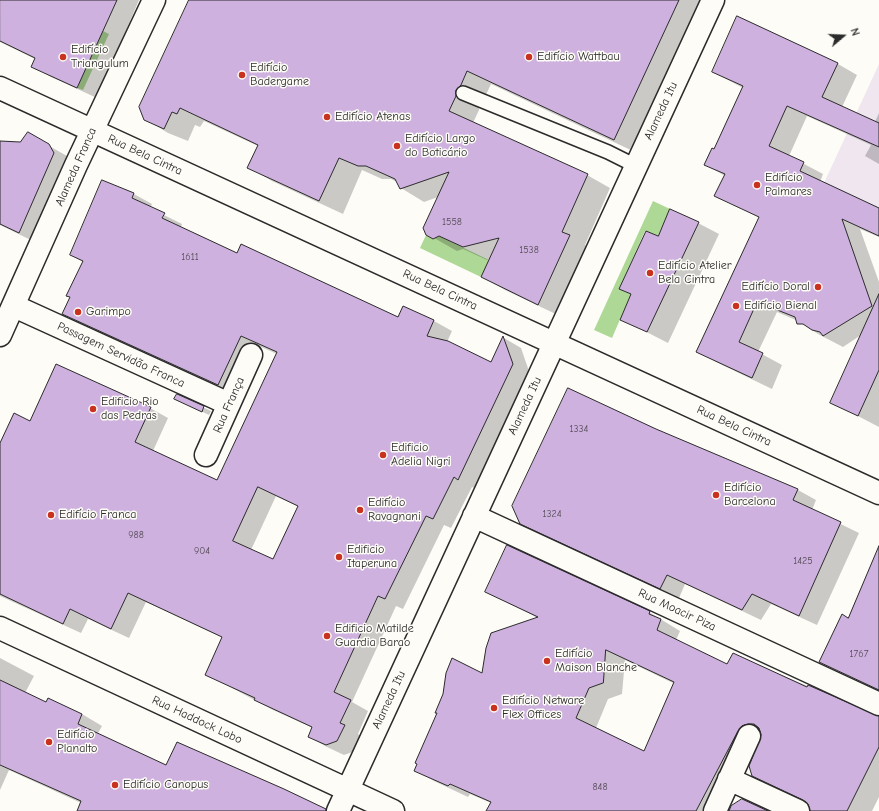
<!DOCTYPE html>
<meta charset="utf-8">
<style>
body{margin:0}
#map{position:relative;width:879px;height:811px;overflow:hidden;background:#fdfcf7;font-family:"Comic Neue",sans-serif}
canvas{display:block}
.north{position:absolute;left:823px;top:16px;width:40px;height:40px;-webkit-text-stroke:3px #fdfcf7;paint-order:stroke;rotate:71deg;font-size:11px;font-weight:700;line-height:16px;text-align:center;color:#2b2b2b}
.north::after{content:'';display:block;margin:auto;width:14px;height:18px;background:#2b2b2b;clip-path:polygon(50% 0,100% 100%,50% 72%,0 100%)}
</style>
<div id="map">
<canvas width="879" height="811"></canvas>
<div class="north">N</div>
</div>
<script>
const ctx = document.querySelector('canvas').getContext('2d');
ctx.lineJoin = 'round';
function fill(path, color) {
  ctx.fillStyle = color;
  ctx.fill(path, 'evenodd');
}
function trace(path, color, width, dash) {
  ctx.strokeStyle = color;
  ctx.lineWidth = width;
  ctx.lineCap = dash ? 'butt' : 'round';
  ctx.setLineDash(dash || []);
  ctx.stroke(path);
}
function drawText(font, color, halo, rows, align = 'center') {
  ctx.font = font + ' "Comic Neue",sans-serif';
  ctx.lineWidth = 3;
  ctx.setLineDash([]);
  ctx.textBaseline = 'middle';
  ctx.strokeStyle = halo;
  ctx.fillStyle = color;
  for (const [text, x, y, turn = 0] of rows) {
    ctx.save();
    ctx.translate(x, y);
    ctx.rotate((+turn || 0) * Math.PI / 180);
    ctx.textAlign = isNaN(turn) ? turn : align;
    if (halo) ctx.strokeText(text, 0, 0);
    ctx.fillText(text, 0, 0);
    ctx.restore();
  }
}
fill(new Path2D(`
 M879 64V208L824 183Z`), '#efe6f0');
fill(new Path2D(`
 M103 31 109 34 83 90 77 88Z
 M653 201 670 209 658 236 645 231 619 289 631 294 612 338 594 330Z
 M426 235 433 239 439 236 489 260 481 277 420 248Z`), '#aed895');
fill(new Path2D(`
 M0 0H139L97 98 51 77 32 66 35 59 0 42Z
 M190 0H708L637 153 491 84 484 99 479 103V110L473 123 587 175 610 188 585 245 593 250 562 317 505 290 482 277 490 259 487 260 463 249 457 251 427 234 438 197 424 202 401 188 397 182 391 179H382L362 170 343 214 272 181 248 167 258 146 204 121 200 127 195 125 188 141 168 133 145 119Z
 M737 18 838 64 857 75 842 107 875 122 879 113V164L865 156 871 145 807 116 789 156 823 174 820 182 879 209V237L860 229 879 282V427L831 402 861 335 843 347 818 334 798 321 777 312 758 352 782 365 772 389 716 362 697 351 760 218 716 195 725 176 706 165 715 150 743 88 713 72Z
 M28 134 67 156 73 165 37 243 0 225V141L20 143Z
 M102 181 134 194 152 204 150 208 182 224 181 227 238 254 399 318 403 307 434 321 452 331 447 342 491 363 504 338 521 348 530 374 476 489 472 487 451 528 444 525 403 609 396 606 352 702 368 711 358 734 362 737 355 751 344 755 327 747 309 737 313 728 273 710 206 674 223 638 146 602 129 638 88 619 81 633 0 596V446L30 422 150 408 168 418 153 451 218 481 277 354 259 346 236 395 82 324 64 314 83 262 71 255ZM276 496 299 507 274 561 251 550Z
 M698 223 719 234 668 343 621 319 632 295 621 288 658 238Z
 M177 395 211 411 209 415 182 402Z
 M656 430 798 490 816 500 812 510 859 533 817 625 771 604 761 620 685 584 679 598 539 534 521 523Z
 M879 550V691L820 662 849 619Z
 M486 592 649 612 680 631 676 640 728 665 733 654 879 717V797L872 811H811L809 804 753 775 762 736 757 742 721 811H495L491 803 470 794 468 797 434 781 415 770 483 674 538 618ZM625 660 675 684 645 752 596 728 608 699 622 694Z
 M0 658 34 676 25 693 47 703 48 699 82 714 102 726 97 735 167 767 322 811H78L81 803 9 770 0 790Z`), '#0003');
const building = new Path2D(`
 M0 0H117L77 88 31 67 35 58 0 41Z
 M189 0H679L614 140 467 71 461 85 456 90V96L449 111 588 174 562 232 570 235 538 305 481 277 499 238 463 247 439 236 433 239 426 235 423 228 449 172 400 189 395 179 366 166H358L339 158 319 201 247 168 258 145 180 108 177 114 172 112 164 129 144 120 139 107Z
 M737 16 838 63 822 97 879 123V147L787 106 769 146 804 162 800 171 879 208V236L842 219 872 306 823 336 820 332 812 330 803 324H797L795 317 757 302 739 342 763 353 752 378 696 352 759 217 714 196 725 174 704 165 712 148 714 149 743 86 712 72Z
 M28 132 49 144 54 153 19 233 0 224V141L20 142Z
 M102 180 134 193 132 198 165 213 162 218 237 253 241 244 398 317 403 306 434 320 427 336 448 341 491 362 503 336 513 364 458 480 454 477 433 519 426 516 385 599 378 596 334 692 351 700 340 723 345 725 337 741 326 745 308 737 312 727 254 700 255 698 205 675 222 637 128 593 111 629 70 609 63 624 0 594V443L14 413 30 421 56 364 151 407 135 442 217 480 277 352 241 336 218 385 62 314 70 297 66 296 83 261 70 255ZM258 487 298 506 273 559 233 541Z
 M670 209 699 222 647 332 620 320 631 294 619 289 646 231 658 236Z
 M879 294V370L858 416 830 403Z
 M568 388 656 429 798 489 793 500 841 522 799 616 752 594 742 610 667 575 660 589 520 524 512 506Z
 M177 394 204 406 202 412 174 399Z
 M507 545 650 611 649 614 661 619 657 630 727 664 733 653 807 687 808 685 879 716V747L847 811H810L808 804 803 800 752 776 749 766 761 735 759 728 754 724H748L742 726 738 731 696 811H486L491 802 450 784 448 786 414 771 417 764 415 763 437 713H435L443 694 446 673 452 658 482 673 486 648 491 633 538 617 485 592ZM606 650 674 682 644 751 576 718 589 688 603 683Z
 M879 546V690L819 662 842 614 848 618Z
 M0 680 46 702 48 698 82 714 78 724 166 765 177 742 284 789 326 809V811H77L81 801 0 765Z
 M742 799 768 811H729L731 806Z`);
fill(building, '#ceb1de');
trace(building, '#2b2b2b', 1);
const lane = new Path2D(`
 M463 93 608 152 636 166`);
const street = new Path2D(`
 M0 88 879 493
 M14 306 229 404
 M0 335 76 165 154 0
 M206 455 251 355
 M474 516 879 704
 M0 628 393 811
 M729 779 798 811
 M338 811 713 0
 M715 811 749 736`);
trace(lane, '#2b2b2b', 16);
trace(street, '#2b2b2b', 25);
trace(lane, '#fdfcf7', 13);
trace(street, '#fdfcf7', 22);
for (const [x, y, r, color] of [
 [63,57,4,"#c8321e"],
 [529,57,4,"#c8321e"],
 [242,75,4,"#c8321e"],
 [327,117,4,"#c8321e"],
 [397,146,4,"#c8321e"],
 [757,185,4,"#c8321e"],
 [650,273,4,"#c8321e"],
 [818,287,4,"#c8321e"],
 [736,306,4,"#c8321e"],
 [78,312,4,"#c8321e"],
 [93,409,4,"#c8321e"],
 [383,455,4,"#c8321e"],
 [716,495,4,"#c8321e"],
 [360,510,4,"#c8321e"],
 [51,515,4,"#c8321e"],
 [339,557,4,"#c8321e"],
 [327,636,4,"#c8321e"],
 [547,661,4,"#c8321e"],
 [494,708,4,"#c8321e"],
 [49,742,4,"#c8321e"],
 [115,785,4,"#c8321e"]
]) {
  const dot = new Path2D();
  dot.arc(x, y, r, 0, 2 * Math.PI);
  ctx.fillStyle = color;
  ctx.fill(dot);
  trace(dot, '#fdfcf7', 1.5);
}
drawText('10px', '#544c58', null, [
 ["1558",452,222],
 ["1538",529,250],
 ["1611",190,257],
 ["1334",579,429],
 ["1324",552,514],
 ["988",136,535],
 ["904",202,551],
 ["1425",803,561],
 ["1767",859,654],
 ["848",600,787]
]);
drawText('12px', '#2b2b2b', '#fdfcf7', [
 ["Edifício",71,50],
 ["Triangulum",71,64],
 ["Edifício Wattbau",537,57],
 ["Edifício",250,68],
 ["Badergame",250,82],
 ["Edifício Atenas",335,117],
 ["Edifício Largo",405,139],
 ["do Boticário",405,153],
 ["Edifício",765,178],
 ["Palmares",765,192],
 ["Edifício Atelier",658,266],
 ["Bela Cintra",658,280],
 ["Edifício Doral",810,287,"right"],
 ["Edifício Bienal",744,306],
 ["Garimpo",86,312],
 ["Edificio Rio",101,402],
 ["das Pedras",101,416],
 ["Edificio",391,448],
 ["Adelia Nigri",391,462],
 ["Edifício",724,488],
 ["Barcelona",724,502],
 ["Edifício",368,503],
 ["Ravagnani",368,517],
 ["Edifício Franca",59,515],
 ["Edificio",347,550],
 ["Itaperuna",347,564],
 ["Edificio Matilde",335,629],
 ["Guardia Barao",335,643],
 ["Edifício",555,654],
 ["Maison Blanche",555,668],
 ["Edifício Netware",502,701],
 ["Flex Offices",502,715],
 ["Edifício",57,735],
 ["Planalto",57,749],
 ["Edifício Canopus",123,785]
], 'left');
drawText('12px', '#2b2b2b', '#fdfcf7', [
 ["Alameda Itu",661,111,-65],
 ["Rua Bela Cintra",145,155,25],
 ["Alameda Franca",76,167,-66],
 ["Rua Bela Cintra",440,290,25],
 ["Passagem Servidão Franca",121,355,25],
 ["Rua França",229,405,-66],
 ["Alameda Itu",525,406,-65],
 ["Rua Bela Cintra",734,426,25],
 ["Rua Moacir Piza",677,610,25],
 ["Alameda Itu",389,700,-65],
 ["Rua Haddock Lobo",197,720,25]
]);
</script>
